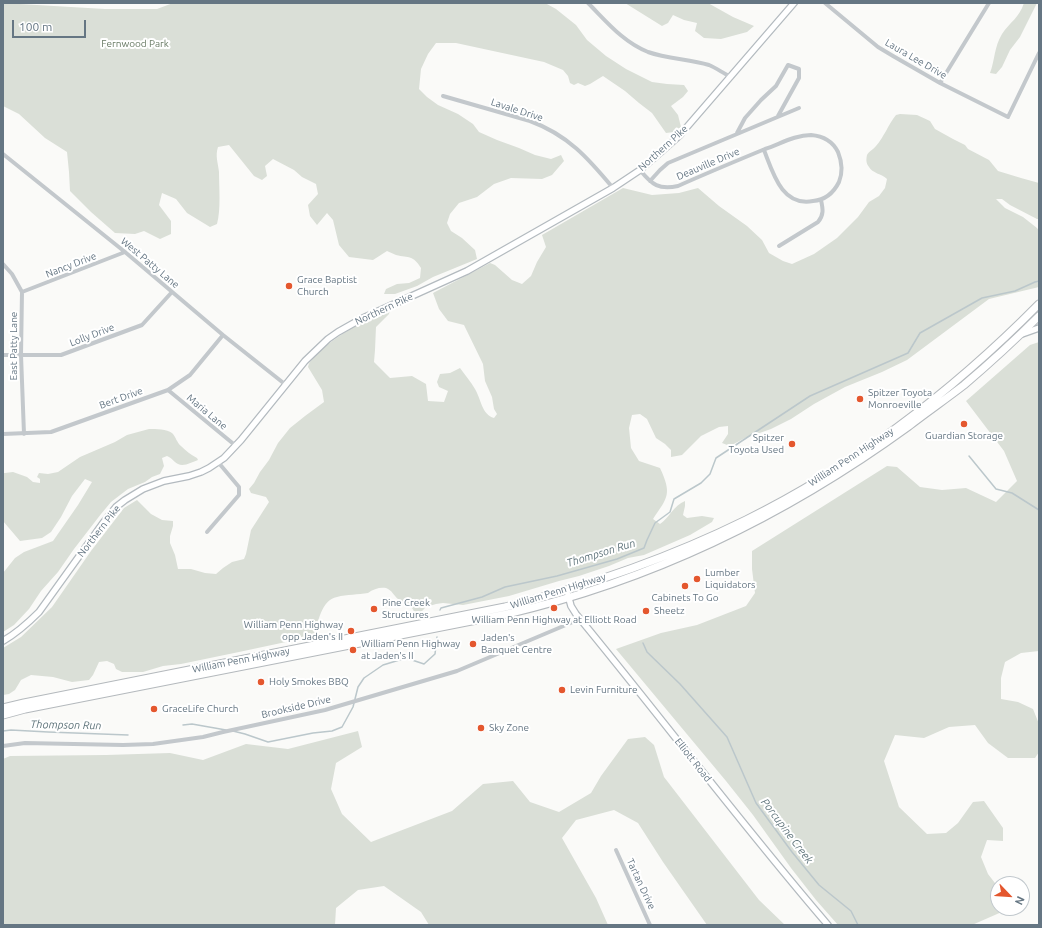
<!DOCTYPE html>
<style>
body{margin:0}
#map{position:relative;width:1042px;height:928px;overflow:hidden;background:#fafaf8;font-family:Ubuntu,sans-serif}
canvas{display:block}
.frame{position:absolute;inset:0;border:4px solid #657683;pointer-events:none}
.north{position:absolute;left:990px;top:876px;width:40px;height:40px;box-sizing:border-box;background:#fff;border:1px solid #c1c8cd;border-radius:50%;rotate:115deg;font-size:11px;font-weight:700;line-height:16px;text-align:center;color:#657683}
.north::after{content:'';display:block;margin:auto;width:14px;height:18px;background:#e4572e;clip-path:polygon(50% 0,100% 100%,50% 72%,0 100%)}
.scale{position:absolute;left:12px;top:20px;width:74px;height:18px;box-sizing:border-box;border:2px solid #657683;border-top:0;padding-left:5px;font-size:12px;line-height:14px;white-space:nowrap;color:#657683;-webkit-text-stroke:3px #fff;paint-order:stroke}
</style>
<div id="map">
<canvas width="1042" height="928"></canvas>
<div class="frame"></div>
<div class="north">N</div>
<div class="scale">100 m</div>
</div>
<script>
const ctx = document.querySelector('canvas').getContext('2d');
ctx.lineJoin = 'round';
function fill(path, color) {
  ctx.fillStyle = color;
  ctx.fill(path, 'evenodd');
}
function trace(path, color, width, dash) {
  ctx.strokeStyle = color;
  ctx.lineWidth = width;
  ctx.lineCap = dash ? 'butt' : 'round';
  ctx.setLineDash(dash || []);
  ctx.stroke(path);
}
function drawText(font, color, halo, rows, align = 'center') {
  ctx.font = font + ' Ubuntu,sans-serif';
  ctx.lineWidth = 4;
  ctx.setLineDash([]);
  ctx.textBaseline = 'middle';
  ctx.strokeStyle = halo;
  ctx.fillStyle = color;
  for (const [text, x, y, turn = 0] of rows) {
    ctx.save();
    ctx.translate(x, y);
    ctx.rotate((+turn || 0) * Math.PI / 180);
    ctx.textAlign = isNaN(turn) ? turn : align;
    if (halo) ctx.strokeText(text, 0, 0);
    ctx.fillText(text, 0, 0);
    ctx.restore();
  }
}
fill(new Path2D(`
 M3 3 105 9H157L173 3H545L556 9 576 25 587 40 606 56 626 69 652 82 667 84 684 85 688 91 683 97 671 106 678 115 681 127 674 132 666 133 652 113 639 103 625 91 603 76 590 84 585 86 578 83 574 85 570 83 568 76 563 70 544 62 456 43H436L428 54 421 69 419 89 427 97 438 105 458 114 473 124 479 132 497 140 519 148 535 155 551 159 561 155 564 161 552 175 542 179 511 178 494 184 477 197 459 203 450 214 447 223 451 231 462 238 475 250 477 259 433 277 417 286 395 294H384L386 289 397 284 409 283 420 278 421 268C413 255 409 258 396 255 393 254 390 252 387 251L373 260 349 257 339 245 333 220 327 213 317 225 310 216 308 205 318 194 316 184 302 177 294 170 273 159 265 166 267 176 262 180 254 176 229 145 218 147C215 156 218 163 219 172 219 188 221 209 217 224L210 227 187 213 176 199 162 193 159 205 171 221V234L160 239 144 231 135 234 115 233 91 212 70 191 69 172 67 152 45 138 19 114 3 106Z
 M625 3H708L733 17 754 26 747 32 721 39 704 38 695 31 697 23 684 20 673 15 668 23 662 26Z
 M1024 3H1037L1020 37 1010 50 1002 67 996 74 990 73C995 60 994 47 1002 34 1010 22 1019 18 1024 3Z
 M900 114 917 115 930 121 935 129 953 139 965 145 968 149 989 160 998 171 1021 178 1039 183V219H1037L1010 205 1002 199H996L1005 208 1023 217 1037 228 1039 231V287L989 299 907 360 882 372 845 387 814 404 791 419 771 429 745 438 730 446 722 443 728 434V426L719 427 701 436 682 455 671 457V450L665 444 656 438 647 419 640 414 632 415 629 428 631 448 639 461 660 468C672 494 668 497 653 519L660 524C669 518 674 505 685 501V506L683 515 687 518 702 516 714 518 712 522 690 535 644 555 628 558 609 566 579 576 559 581 509 596 463 605 443 603 436 604 426 607 421 612 415 615C414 612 414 610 411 607 408 603 402 602 398 599 394 596 392 590 386 588 380 587 373 589 368 593 358 595 347 594 337 597 321 600 318 623 314 636L239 652 181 664 163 666 143 672H122L116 669 114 664 107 661 99 662 93 675 89 680 72 682 53 677 31 675 21 680 15 690 9 694 3 695V648L21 637 52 607 91 551 124 508 137 500 151 514 162 520 173 521V526L170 536V543L175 555 178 569H191L205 573 216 574 223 568 232 562 244 559 246 554 251 530 269 502 266 497 251 493 249 489 254 483 260 472 269 460 278 443 290 428 305 416 324 402 322 390 308 367C309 361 314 358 318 353 339 333 364 321 390 309L389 314 376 327 375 350 374 362 390 378 412 376 426 384 428 401 444 402 448 391 439 387 437 382 440 374 450 373 460 368C465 375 471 382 475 389 481 399 482 415 494 418L497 414 494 409 492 397 485 381 483 364 464 325 448 321 439 309 433 293 490 263 495 265 512 280 522 284 531 276 537 262 546 247 542 235 623 188 652 195 679 193 698 188 719 206 747 226 762 240 769 253 783 261 792 264 814 254 837 238 858 217 869 202 879 196 885 188 887 179C882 174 872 173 869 167 866 163 866 160 867 155 869 151 873 150 876 146 884 137 888 125 896 115Z
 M1039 342V651L1021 653 1005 662 1001 678V699L1018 702 1033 709 1039 724V752L1035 758H1008L988 743 975 725 949 727 924 738 895 735 884 761 899 807 927 834 946 833 958 823 973 802 984 801 1003 828V841L987 840 981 857 988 874 998 887V908H1003L1004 911 972 925H838L816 900 791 868 753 815 726 781 616 649 661 633 697 625 746 606 755 593 752 569V551L887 466 897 467 920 487 942 490 966 488 996 502 1017 481 1004 451 966 401 1030 345Z
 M149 429C156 429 167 429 172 433 176 437 177 443 181 446 186 451 191 455 197 458L198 460C192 462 184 467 178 464 173 461 173 459 167 456L162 458 164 466 160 474 152 477 145 482 128 489 111 502 101 514 74 549 58 572 41 591 29 609 14 625 3 632V573L15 558 24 552 53 541 78 505 92 482 85 479 72 496 61 517 51 532 42 538 20 541 3 521V473H5L13 472 27 477 33 482 40 483V479L37 477 39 473 48 474 58 472 80 457 115 442 127 435Z
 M358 731 362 747 336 763 331 789 342 814 371 842 452 811 483 784 513 781 530 802 559 812 591 793 601 776 628 739 645 737 654 745 664 777 759 900 785 925H707L663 862 638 823 614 810 576 820 562 838 596 898 608 925H429L421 912 384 886 358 890 336 908 335 925H3V759L10 756 106 755 170 753 203 760 246 744 288 749Z`), '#dadfd7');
trace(new Path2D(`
 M969 456 996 489 1012 493 1039 510
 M440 610 441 608 482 597 505 587 557 576 617 559 644 548 647 540 655 523 670 512 674 499 701 483 710 474 716 458 810 396 908 353 920 333 982 298 1015 291 1035 282 1039 281
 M643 643 647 652 680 684 727 737 756 803 792 852 819 885 851 911 858 925
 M183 725 192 724 226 730
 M3 731 11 730 48 732 128 735
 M233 731 245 734 268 742 313 733 332 731 342 727 353 707 358 687 364 678 383 665 406 658 424 664 435 654 437 637`), '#bbc7cb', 1.5);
const secondary = new Path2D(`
 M1022 334 1039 328
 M568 595 571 606 576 614C661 717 741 824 828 925
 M3 641C17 633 28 623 39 612L103 523 116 507 125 500 143 489 164 481 189 476 201 472 209 468 224 458 241 440 305 361 328 339 338 332 361 319 467 271 613 188 640 170 662 151 680 135 794 3`);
const highway = new Path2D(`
 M3 708 24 703 505 607C588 586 669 558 746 520 855 466 954 390 1039 304
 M3 715 25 709 507 614C653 580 788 514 909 426 927 412 946 399 964 385 990 363 1015 340 1039 316`);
trace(secondary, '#b3babf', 8);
trace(highway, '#b4b9bd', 9);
trace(new Path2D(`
 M588 3C607 22 623 42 648 52 668 59 689 59 709 65 716 68 723 73 731 77
 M825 3 878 47 893 56 940 83 1008 117 1039 53
 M940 83 989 3
 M443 96 530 121C568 135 588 158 613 188
 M737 133 745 118 761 100 776 86 788 65 799 69V78L778 116
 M3 154 125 252 223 335 286 385
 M640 170C652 185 659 190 678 186 707 173 736 161 765 149 780 144 795 135 811 135 823 136 833 142 838 152 842 162 843 172 839 182 834 192 825 200 813 201 782 207 773 173 764 150
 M650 181 660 170 668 163 799 108
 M779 246 818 222C824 215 823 209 821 200
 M3 264 12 274 22 292 21 355 24 434
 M22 292 125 252
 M3 355H61L142 325 172 292
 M168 390 236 446
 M3 434 51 432 168 390 190 375 223 335
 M207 532 239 495V487L218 462
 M3 746 25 743 123 745 153 744 203 737 223 732 325 710 457 671 580 619
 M616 850 650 925`), '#c3c8cc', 4);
trace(secondary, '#fff', 5.5);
trace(highway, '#fff', 7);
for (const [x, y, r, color] of [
 [289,286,4,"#e4572e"],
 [860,399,4,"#e4572e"],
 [964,424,4,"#e4572e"],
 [792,444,4,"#e4572e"],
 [697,579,4,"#e4572e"],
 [685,586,4,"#e4572e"],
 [554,608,4,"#e4572e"],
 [374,609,4,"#e4572e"],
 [646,611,4,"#e4572e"],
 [351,631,4,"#e4572e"],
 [473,644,4,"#e4572e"],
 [353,650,4,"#e4572e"],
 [261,682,4,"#e4572e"],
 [562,690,4,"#e4572e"],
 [154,709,4,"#e4572e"],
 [481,728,4,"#e4572e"]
]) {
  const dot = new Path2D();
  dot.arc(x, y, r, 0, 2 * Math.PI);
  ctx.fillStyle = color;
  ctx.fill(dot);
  trace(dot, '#fff', 1.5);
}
drawText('10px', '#687a64', '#fff', [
 ["Fernwood Park",135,44]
]);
drawText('10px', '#657683', '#fff', [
 ["Laura Lee Drive",916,59,30],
 ["Lavale Drive",517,110,18],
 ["Northern Pike",663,148,-42],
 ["Deauville Drive",708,164,-23],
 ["West Patty Lane",150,263,40],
 ["Nancy Drive",71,265,-21],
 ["Northern Pike",384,309,-25],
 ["Lolly Drive",92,335,-21],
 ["East Patty Lane",14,346,-90],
 ["Bert Drive",121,398,-20],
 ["Maria Lane",207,412,40],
 ["William Penn Highway",851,457,-33],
 ["Northern Pike",99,531,-52],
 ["William Penn Highway",558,591,-17],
 ["William Penn Highway",241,660,-11],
 ["Brookside Drive",296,707,-13],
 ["Elliott Road",693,760,52],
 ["Tartan Drive",641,884,65]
]);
drawText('10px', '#657683', '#fff', [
 ["Grace Baptist",297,280],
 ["Church",297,292],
 ["Spitzer Toyota",868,393],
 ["Monroeville",868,405],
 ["Guardian Storage",964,436,"center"],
 ["Spitzer",784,438,"right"],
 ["Toyota Used",784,450,"right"],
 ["Lumber",705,573],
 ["Liquidators",705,585],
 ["Cabinets To Go",685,598,"center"],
 ["Pine Creek",382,603],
 ["Structures",382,615],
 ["Sheetz",654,611],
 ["William Penn Highway at Elliott Road",554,620,"center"],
 ["William Penn Highway",343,625,"right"],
 ["opp Jaden's II",343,637,"right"],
 ["Jaden's",481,638],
 ["Banquet Centre",481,650],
 ["William Penn Highway",361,644],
 ["at Jaden's II",361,656],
 ["Holy Smokes BBQ",269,682],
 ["Levin Furniture",570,690],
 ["GraceLife Church",162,709],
 ["Sky Zone",489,728]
], 'left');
drawText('italic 11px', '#60757c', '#fff', [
 ["Thompson Run",601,553,-17],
 ["Thompson Run",66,725,1],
 ["Porcupine Creek",787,831,53]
]);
</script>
